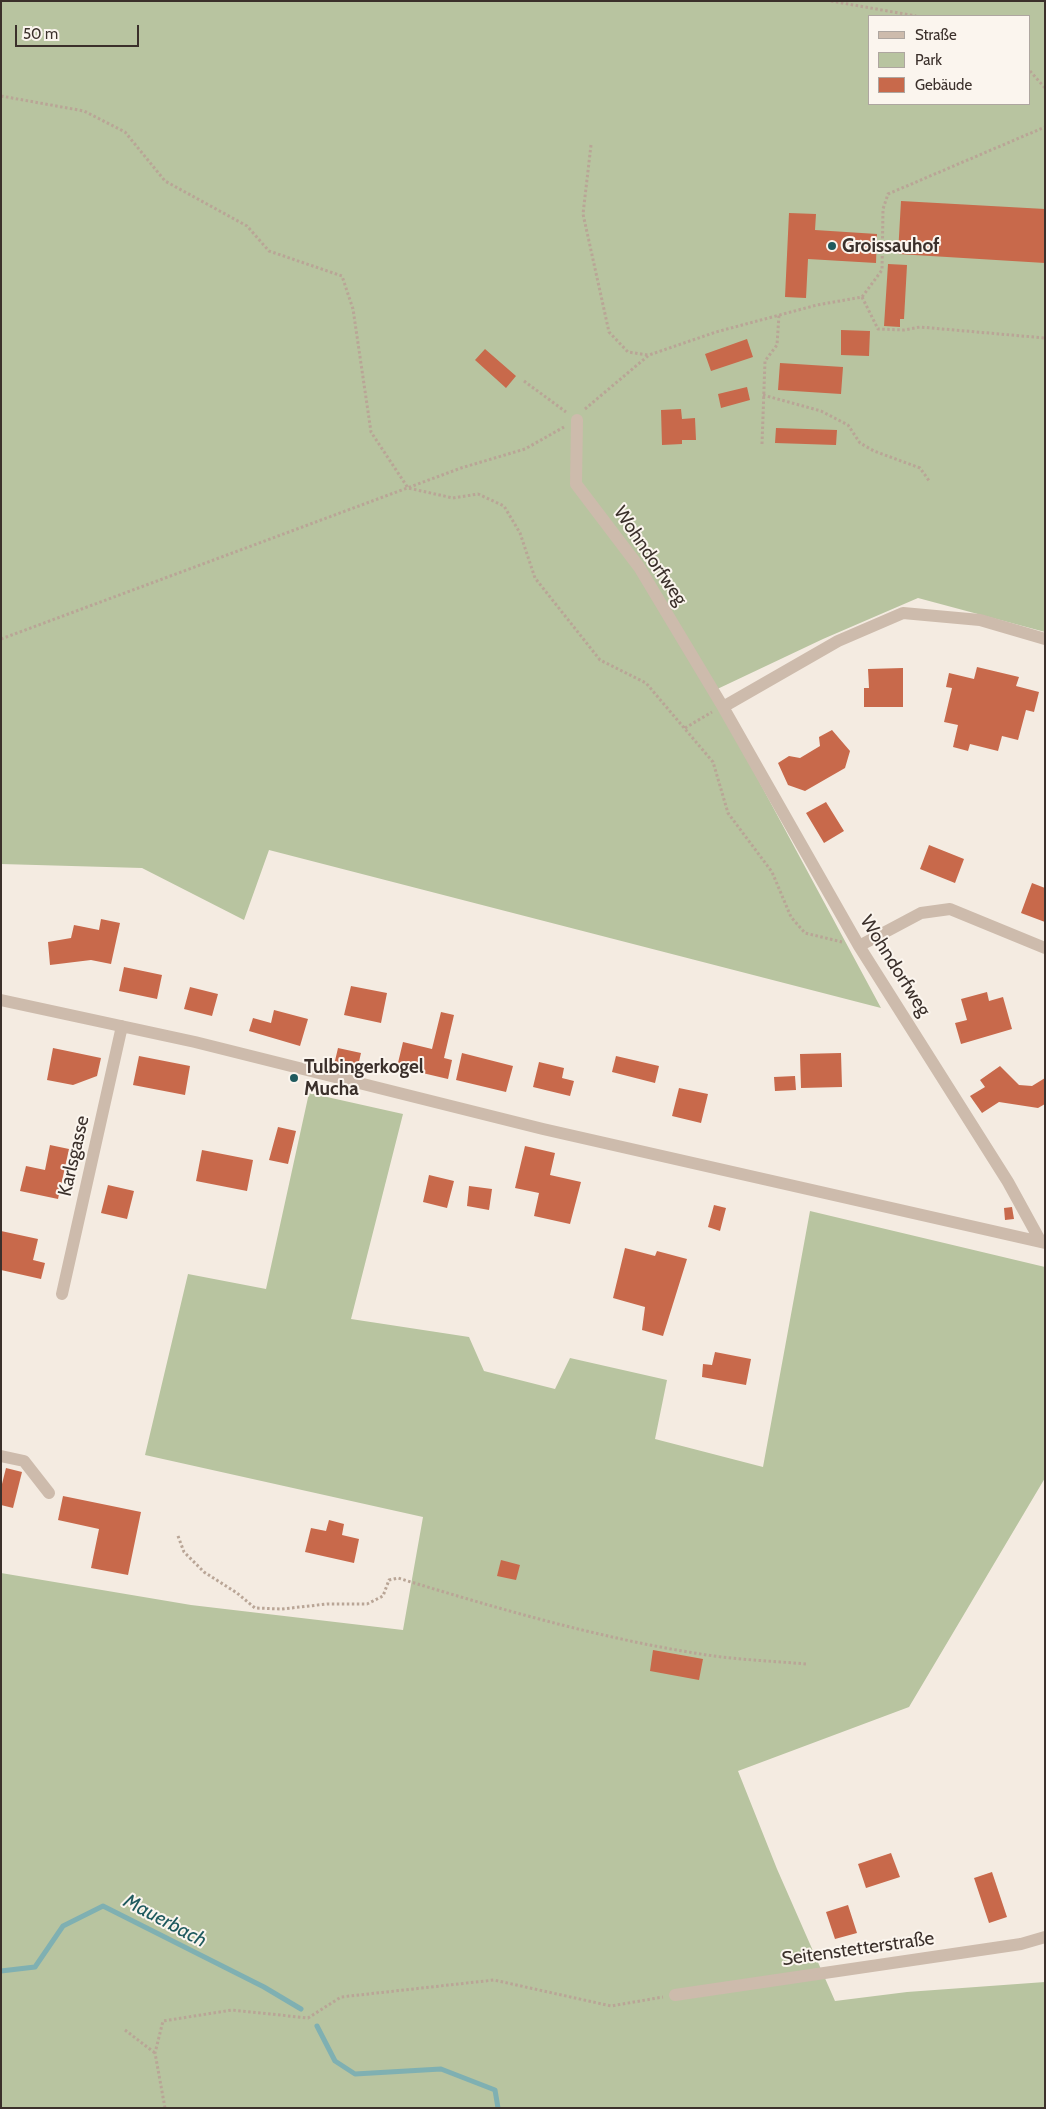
<!DOCTYPE html>
<meta charset="utf-8">
<style>
body{margin:0}
#map{position:relative;width:1046px;height:2109px;overflow:hidden;background:#f4ebe1;font-family:Cabin,sans-serif}
canvas{display:block}
.frame{position:absolute;inset:0;border:2px solid #3b302b;pointer-events:none}
.legend{position:absolute;left:868px;top:15px;width:162px;height:90px;box-sizing:border-box;background:#fbf5ee;border:1px solid #aea6a0;margin:0;padding:6px 9px;list-style:none;font-size:15px;color:#3b302b}
.legend li{display:flex;align-items:center;gap:10px;height:25px}
.legend b{width:25px;border:1px solid #aea6a0}
.scale{position:absolute;left:15px;top:25px;width:124px;height:22px;box-sizing:border-box;border:2px solid #3b302b;border-top:0;padding-left:6px;font-size:15px;line-height:18px;white-space:nowrap;color:#3b302b;-webkit-text-stroke:4px #fbf5ee;paint-order:stroke}
</style>
<div id="map">
<canvas width="1046" height="2109"></canvas>
<div class="frame"></div>
<ul class="legend">
<li><b style="height:6px;background:#cdbbac"></b>Straße</li>
<li><b style="height:14px;background:#b8c4a0"></b>Park</li>
<li><b style="height:14px;background:#c8694b"></b>Gebäude</li>
</ul>
<div class="scale">50 m</div>
</div>
<script>
const ctx = document.querySelector('canvas').getContext('2d');
ctx.lineJoin = 'round';
function fill(path, color) {
  ctx.fillStyle = color;
  ctx.fill(path, 'evenodd');
}
function trace(path, color, width, dash) {
  ctx.strokeStyle = color;
  ctx.lineWidth = width;
  ctx.lineCap = dash ? 'butt' : 'round';
  ctx.setLineDash(dash || []);
  ctx.stroke(path);
}
function drawText(font, color, halo, rows, align = 'center') {
  ctx.font = font + ' Cabin,sans-serif';
  ctx.lineWidth = 4;
  ctx.setLineDash([]);
  ctx.textBaseline = 'middle';
  ctx.strokeStyle = halo;
  ctx.fillStyle = color;
  for (const [text, x, y, turn = 0] of rows) {
    ctx.save();
    ctx.translate(x, y);
    ctx.rotate((+turn || 0) * Math.PI / 180);
    ctx.textAlign = isNaN(turn) ? turn : align;
    if (halo) ctx.strokeText(text, 0, 0);
    ctx.fillText(text, 0, 0);
    ctx.restore();
  }
}
fill(new Path2D(`
 M1 1H1045V632L918 598 823 639 711 692 881 1008 269 850 244 920 142 868 1 864ZM870 16H1030V104H870Z
 M309 1093 403 1114 351 1319 469 1337 484 1371 555 1389 570 1358 667 1380 655 1439 763 1467 810 1211 1045 1267V1478L909 1707 738 1771 777 1869 835 2001 907 1992 1045 1982V2108H1V1573L191 1605 403 1630 423 1517 145 1455 188 1274 266 1289Z`), '#b8c4a0');
trace(new Path2D(`
 M1 1971 35 1967 63 1926 103 1906 264 1987 301 2009
 M317 2026 335 2061 355 2074 441 2069 495 2090 498 2108`), '#7fb0b2', 5);
fill(new Path2D(`
 M901 201 1045 209V263L898 254Z
 M789 213 816 214 815 230 877 234 876 263 808 259 806 298 785 297Z
 M888 264 907 265 904 319H900V327L884 326Z
 M841 330 870 331 869 356 841 355Z
 M747 339 753 357 711 371 705 354Z
 M485 349 516 376 506 388 475 360Z
 M780 363 843 367 841 394 778 390Z
 M747 387 750 400 721 408 718 394Z
 M681 409 682 419 695 418 696 440H682V444L662 445 661 410Z
 M776 428 837 430 836 445 775 443Z
 M977 667 1019 677 1016 686 1039 692 1034 712 1026 710 1018 740 1002 736 998 751 970 744 968 751 953 747 958 725 944 722 952 688 946 687 949 673 974 679Z
 M903 668V707H864V688H869L868 669Z
 M832 730 850 751 845 768 805 791 788 785 778 763 789 756 800 758 820 746 819 737Z
 M826 802 844 831 824 843 806 813Z
 M929 845 964 859 955 883 920 869Z
 M1032 883 1045 888V922L1021 913Z
 M101 919 120 923 111 964 91 960 50 965 48 942 71 938 74 925 99 930Z
 M124 967 162 975 157 999 119 991Z
 M351 986 387 993 381 1023 344 1015Z
 M190 987 218 994 212 1016 184 1009Z
 M987 992 989 1001 1003 997 1012 1029 961 1044 955 1023 967 1020 961 999Z
 M274 1010 308 1019 300 1046 249 1031 253 1018 271 1023Z
 M441 1012 454 1015 444 1058 452 1060 448 1079 397 1067 403 1042 432 1049Z
 M53 1048 101 1058 97 1076 73 1085 47 1080Z
 M338 1048 361 1053 357 1070 334 1065Z
 M462 1053 513 1066 506 1092 456 1080Z
 M841 1053 842 1087 801 1088 800 1054Z
 M139 1056 190 1066 185 1095 133 1085Z
 M616 1056 659 1066 655 1083 612 1072Z
 M539 1062 564 1068 562 1078 574 1081 570 1096 533 1087Z
 M1000 1066 1019 1085 1032 1086 1045 1078V1104L1038 1108 999 1102 982 1113 970 1096 985 1087 980 1080Z
 M795 1076 796 1090 775 1091 774 1077Z
 M679 1088 708 1094 701 1123 672 1116Z
 M278 1127 296 1131 288 1164 269 1160Z
 M50 1145 69 1149 58 1199 20 1191 26 1166 45 1170Z
 M525 1146 555 1153 550 1175 581 1182 570 1224 534 1216 539 1193 515 1188Z
 M202 1150 253 1160 247 1191 196 1181Z
 M429 1175 454 1181 447 1208 423 1202Z
 M108 1185 134 1191 127 1219 101 1213Z
 M469 1186 492 1189 489 1210 467 1206Z
 M714 1205 726 1208 720 1231 708 1227Z
 M1012 1207 1014 1219 1005 1220 1004 1208Z
 M1 1231 38 1239 33 1260 45 1263 41 1279 1 1270Z
 M625 1248 655 1256 657 1251 687 1259 663 1336 642 1330 645 1307 613 1298Z
 M715 1352 751 1359 746 1385 702 1377 703 1364 712 1365Z
 M6 1468 22 1472 13 1508 1 1505V1488Z
 M63 1496 141 1512 128 1575 91 1568 99 1529 58 1520Z
 M329 1520 344 1524 342 1535 359 1539 354 1563 305 1552 311 1528 326 1531Z
 M501 1560 520 1565 516 1580 497 1576Z
 M653 1650 703 1659 699 1680 650 1671Z
 M891 1853 900 1877 866 1888 858 1864Z
 M992 1872 1007 1917 989 1923 974 1878Z
 M848 1905 857 1933 835 1939 826 1912Z`), '#c8694b');
trace(new Path2D(`
 M831 1 916 16
 M1030 71 1045 88
 M1 96 84 111 125 132 165 181 247 226 269 251 342 276 353 309 371 432 408 488 453 498 478 494 504 506 520 533 535 578 600 660 646 683 713 762 728 813 772 872 791 917 805 933 842 942
 M591 145 583 214 609 332 628 352 648 355
 M862 297 878 329 904 330 920 327 1045 338
 M524 381 566 412
 M763 395 821 411 848 425 860 443 874 451 920 468 930 482
 M585 409 649 355 716 332 817 305 862 297 882 270 883 209 888 194 1045 127
 M762 444 765 361 777 345 779 315
 M1 639 461 468 525 449 564 427
 M685 728 712 712
 M178 1536 184 1552 204 1572 237 1593 255 1608 282 1609 327 1604H367L383 1596 389 1580 398 1578C499 1609 602 1639 707 1655 740 1660 773 1661 806 1664
 M125 2030 155 2053
 M165 2108 155 2053 163 2021 232 2010 308 2018 341 1997 494 1980 611 2006 663 1997`), '#b9a596', 3, [2.5, 2.5]);
trace(new Path2D(`
 M577 420 576 484 639 567 723 707
 M859 946 921 913 950 909 1045 948
 M1 1000 195 1042 543 1129 1045 1243
 M1041 1242 1008 1182 859 946 723 707 838 641 903 613 980 620 1045 639
 M62 1294 122 1026
 M1 1456 24 1461 49 1493
 M675 1995 1021 1944 1045 1937`), '#cdbbac', 12);
for (const [x, y, r, color] of [
 [832,246,5,"#1f5a5e"],
 [294,1078,5,"#1f5a5e"]
]) {
  const dot = new Path2D();
  dot.arc(x, y, r, 0, 2 * Math.PI);
  ctx.fillStyle = color;
  ctx.fill(dot);
  trace(dot, '#fbf5ee', 2);
}
drawText('bold 19px', '#3b302b', '#fbf5ee', [
 ["Groissauhof",842,246],
 ["Tulbingerkogel",304,1067],
 ["Mucha",304,1089]
], 'left');
drawText('19px', '#3b302b', '#fbf5ee', [
 ["Wohndorfweg",650,556,56],
 ["Wohndorfweg",895,966,58],
 ["Karlsgasse",74,1156,-77],
 ["Seitenstetterstraße",858,1949,-8]
]);
drawText('italic 20px', '#1f5a5e', '#fbf5ee', [
 ["Mauerbach",165,1921,28]
]);
</script>
